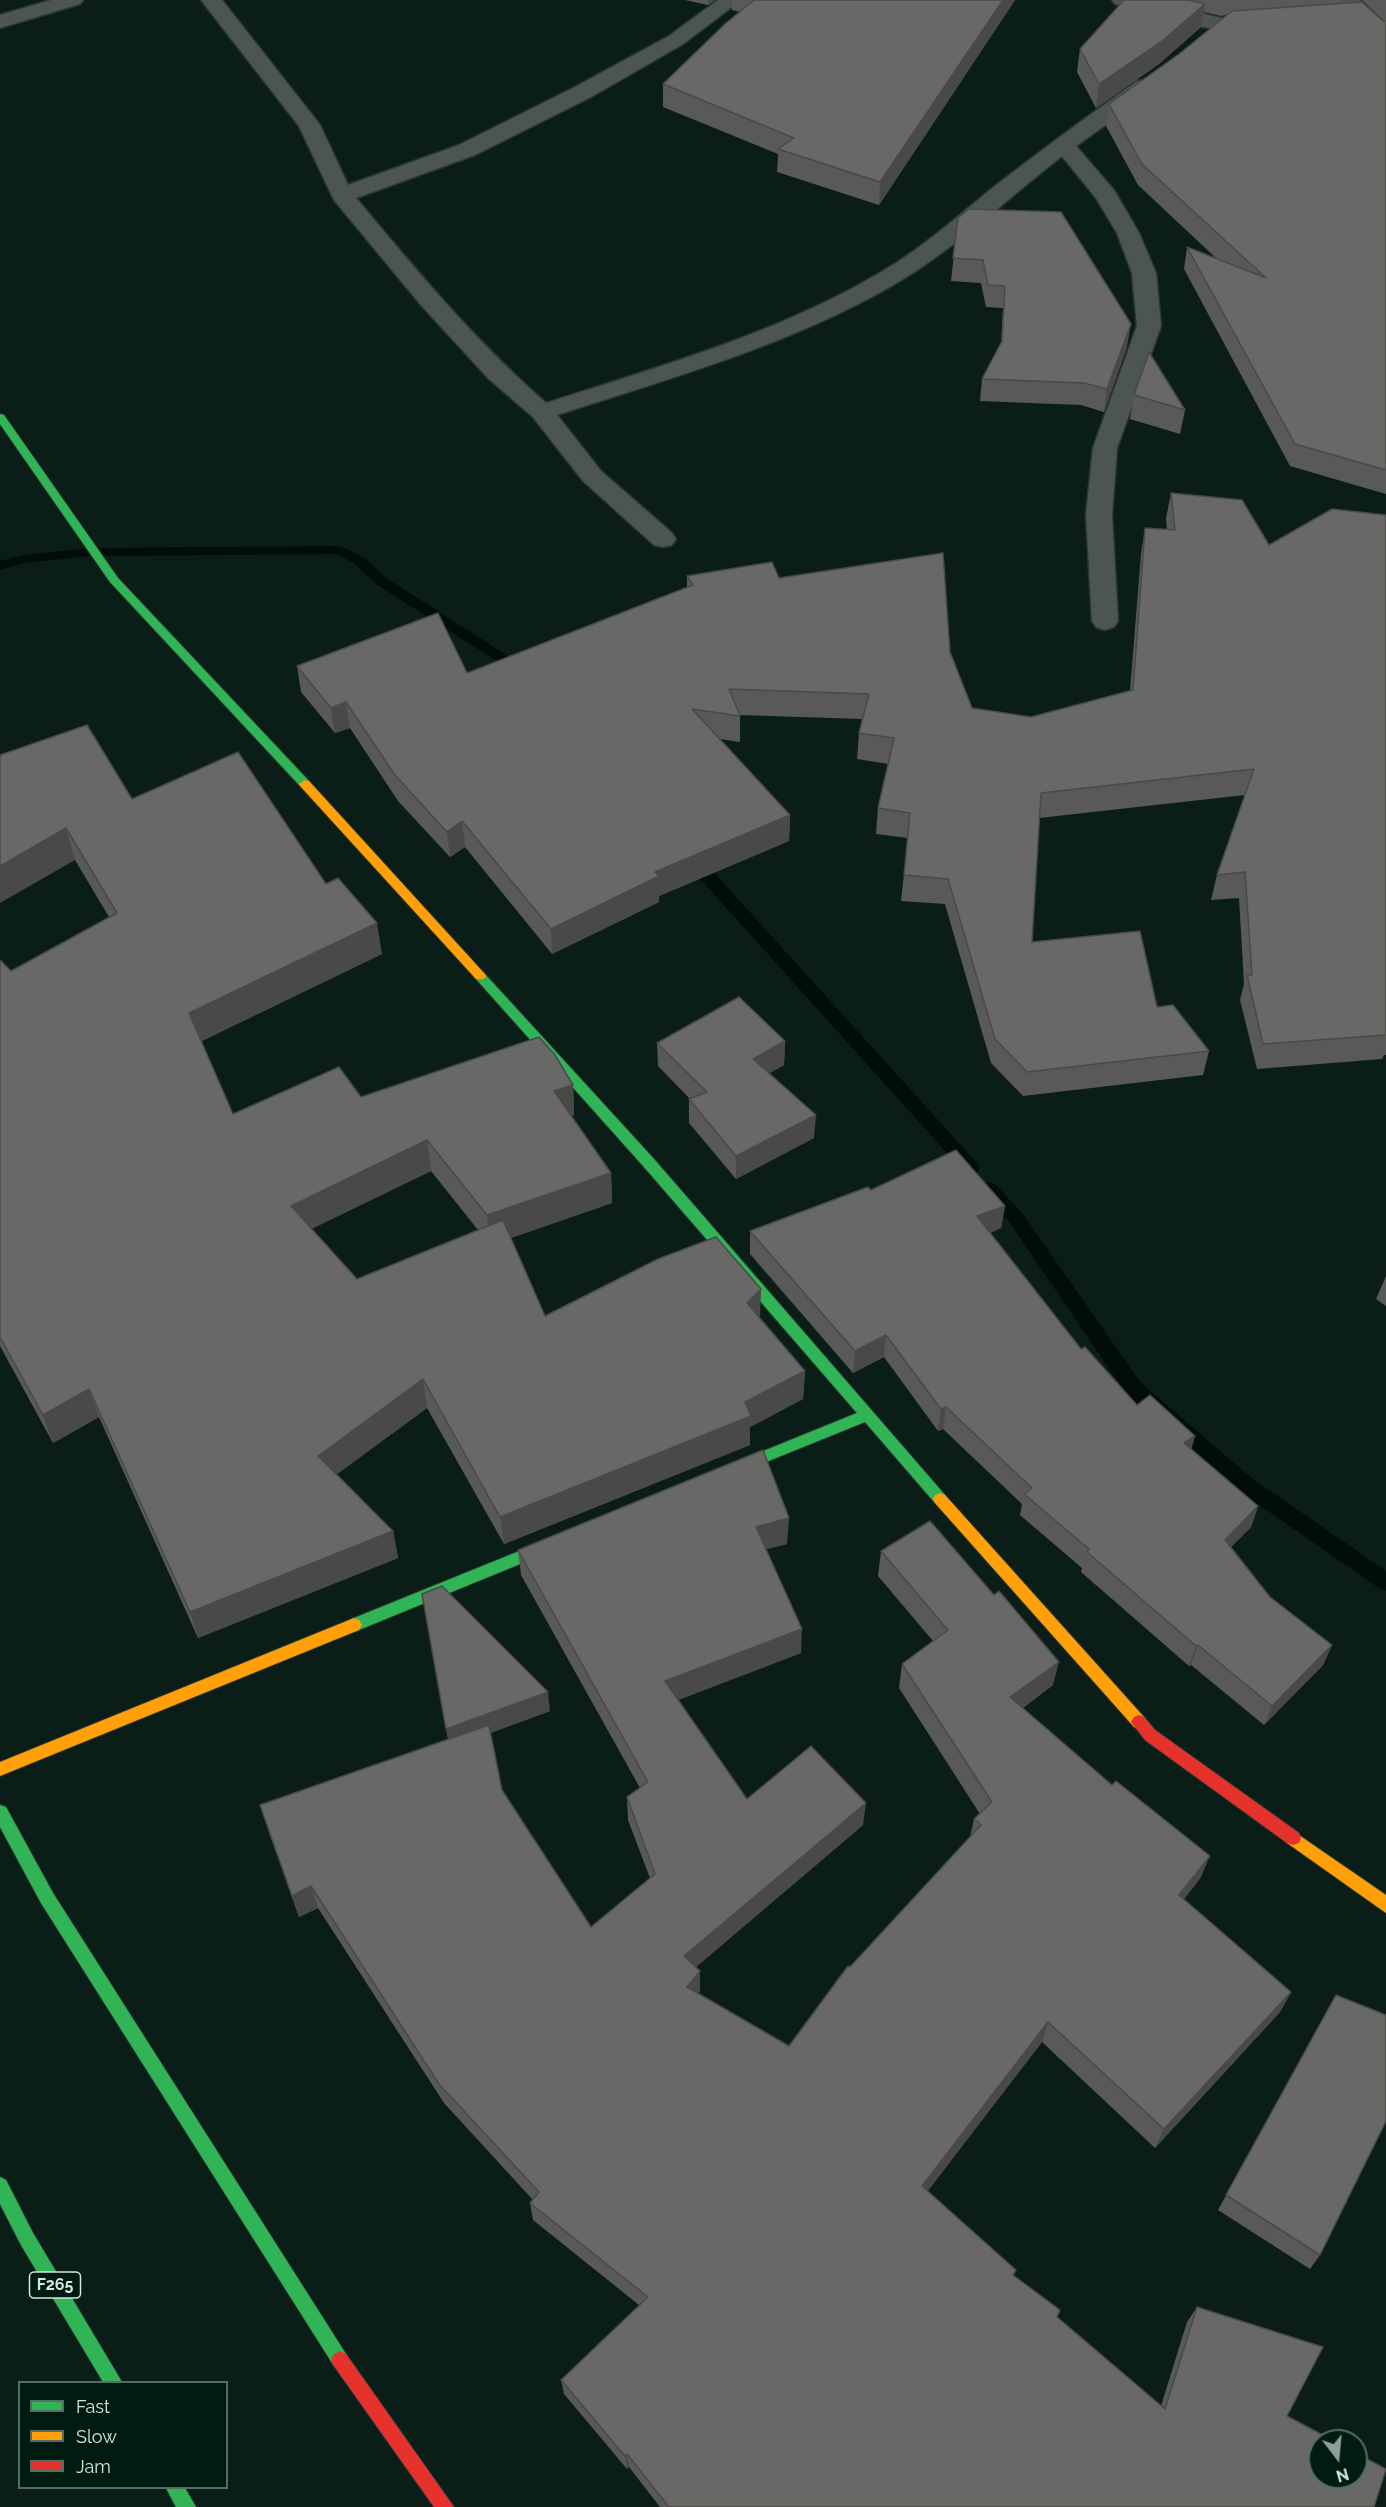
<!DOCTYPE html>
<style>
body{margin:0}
#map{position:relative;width:1386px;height:2507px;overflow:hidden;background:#0b1d17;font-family:Raleway,sans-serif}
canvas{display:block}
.legend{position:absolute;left:18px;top:2381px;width:210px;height:108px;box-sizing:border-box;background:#001b10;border:2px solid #556d63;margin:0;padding:8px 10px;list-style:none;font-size:18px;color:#d5e7df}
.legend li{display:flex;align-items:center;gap:12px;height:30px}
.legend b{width:30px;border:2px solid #556d63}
.north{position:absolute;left:1308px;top:2429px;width:60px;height:60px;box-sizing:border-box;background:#001b10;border:2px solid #556d63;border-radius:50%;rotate:164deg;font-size:16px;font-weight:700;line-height:24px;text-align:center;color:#d5e7df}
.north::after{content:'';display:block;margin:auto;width:21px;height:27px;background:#8ea099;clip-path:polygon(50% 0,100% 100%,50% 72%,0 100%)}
</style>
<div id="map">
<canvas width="1386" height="2507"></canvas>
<ul class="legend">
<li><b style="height:8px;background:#30b455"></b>Fast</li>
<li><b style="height:8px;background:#ff9f0a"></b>Slow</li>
<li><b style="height:8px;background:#e5322d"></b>Jam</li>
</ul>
<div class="north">N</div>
</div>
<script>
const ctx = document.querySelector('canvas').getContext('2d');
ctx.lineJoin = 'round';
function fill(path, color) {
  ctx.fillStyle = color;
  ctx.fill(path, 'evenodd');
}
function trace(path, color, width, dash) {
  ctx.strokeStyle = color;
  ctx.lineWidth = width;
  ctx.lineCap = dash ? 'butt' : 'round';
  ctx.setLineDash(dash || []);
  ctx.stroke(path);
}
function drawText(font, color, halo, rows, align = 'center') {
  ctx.font = font + ' Raleway,sans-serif';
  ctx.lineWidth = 6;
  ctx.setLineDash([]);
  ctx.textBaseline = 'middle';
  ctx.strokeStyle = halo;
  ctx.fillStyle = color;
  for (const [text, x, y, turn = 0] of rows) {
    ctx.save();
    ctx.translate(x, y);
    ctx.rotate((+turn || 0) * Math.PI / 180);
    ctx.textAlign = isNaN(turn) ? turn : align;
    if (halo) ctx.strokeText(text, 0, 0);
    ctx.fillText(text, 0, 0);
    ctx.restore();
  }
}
fill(new Path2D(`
 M340 546 365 558 386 578 516 661 527 674 525 677H515L506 667 376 584 355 564 337 554 89 556 25 563 0 570V561L24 555 89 548Z
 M692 853 698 855 977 1163 980 1168 977 1173 971 1175 965 1173 686 863 684 859 686 855Z
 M989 1182 995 1184 1022 1213 1141 1383 1253 1479 1386 1571V1591L1379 1588 1239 1491 1127 1395 1010 1223 983 1194 980 1189 983 1184Z`), '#010d08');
const street = new Path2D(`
 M51 0H83L80 4 0 28V15Z
 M201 0H222L320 125 348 185 459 145 575 87 669 36 718 0H741L683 44 591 97 475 155 356 198C416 270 475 341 546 403 661 366 779 333 883 271 924 247 959 215 995 186 1042 150 1089 115 1137 81L1145 80 1153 81 1156 86 1153 91 1076 146 1114 190 1139 233 1156 273 1161 326 1117 448 1112 515 1118 621 1114 627 1105 630 1096 627 1092 621 1086 515 1093 448 1137 326 1132 273 1117 233 1096 198 1062 156C1008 198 958 246 900 281 794 344 673 377 557 415L601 471 672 533 676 539 672 545 663 547 654 545 583 481 533 417 488 378 421 305 334 200 299 126Z
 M1112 0H1147L1221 18 1260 16 1267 18 1270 22 1267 26C1218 39 1163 16 1115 4Z
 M1338 0H1360L1386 25V42L1379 40Z`);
const fast = new Path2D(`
 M0 414 4 415 118 578 309 781 311 784 309 787H301L110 582 0 424Z
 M480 971 484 973 654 1159 945 1495 947 1499 945 1503 940 1505 935 1503 865 1422 729 1477 724 1479 719 1477 717 1473 719 1469 857 1413 644 1167 476 979 474 976 476 973Z
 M559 1535 564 1536 566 1541 564 1546 354 1632 349 1630 346 1625 349 1620Z
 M0 1805 6 1807 53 1893 346 2354 349 2360 346 2366 340 2369 334 2366 41 1903 0 1827Z
 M0 2177 6 2180 33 2233 122 2382H103L21 2245 0 2204Z
 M166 2488H185L196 2507H176Z`);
const slow = new Path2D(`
 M305 780 309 781 484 973 486 976 484 979H476L301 787 299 784Z
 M940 1493 945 1495 1144 1717 1147 1722 1144 1727 1139 1729 1134 1727 935 1503 933 1499 935 1495Z
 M354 1618 359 1620 362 1625 359 1630 0 1776V1762Z
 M1293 1831 1386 1895V1913L1287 1843 1285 1838 1287 1833Z`);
const jam = new Path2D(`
 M1139 1715 1144 1717 1155 1730 1299 1833 1301 1838 1299 1843 1293 1845 1287 1843 1145 1740 1131 1722 1134 1717Z
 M340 2351 346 2354 454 2507H434L334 2366 331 2360 334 2354Z`);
trace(street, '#293832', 3);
trace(fast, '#293832', 2);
trace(slow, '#293832', 2);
trace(jam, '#293832', 2);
fill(street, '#4c5552');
fill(fast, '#30b455');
fill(slow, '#ff9f0a');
fill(jam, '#e5322d');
fill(new Path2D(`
 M685 0H715L708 5Z
 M732 0H1015L879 205 777 172 778 154 663 107V84L740 12 732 10Z
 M1124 0H1343L1342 3 1384 21 1362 0H1386V494L1290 466 1184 269 1187 247 1217 259 1138 185 1106 126 1109 104 1179 54 1226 15 1221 16 1204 12 1201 27 1159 64 1096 108 1077 72 1080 49Z
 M958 218 1127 347 1104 412 1081 405 980 401 982 379 1001 344 1003 308 986 307 981 283 951 281Z
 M1134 395 1185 410 1180 434 1130 419Z
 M1171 493 1269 545 1386 515V1055H1384L1382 1059 1257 1069 1240 1000 1244 984 1239 898 1211 900 1217 875 1245 795 1039 818 1032 942 1157 1007 1209 1051 1203 1075 1023 1096 991 1063 945 904 901 901 908 838 876 834 878 808 888 764 857 759 859 733 862 719 740 715V742L720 739 790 815 789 841 659 896V902L552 954 465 847 450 857 398 801 350 728 335 733 301 692 297 666 467 673 687 588V576L779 578 950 652 972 708 1031 717 1130 691 1141 554 1145 528 1167 529 1166 518Z
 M0 755 132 799 326 884 382 954 201 1041 233 1114 361 1097 573 1085 574 1115 571 1116 611 1173 612 1203 511 1238 545 1316 760 1319 805 1371 803 1399 750 1427V1445L504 1544 427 1408 337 1474 393 1531 398 1558 198 1638 99 1417 53 1443 0 1346V960L11 971 109 917 75 860ZM431 1171 478 1230 357 1279 311 1229Z
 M785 1041 784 1065 769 1073 814 1138 736 1179 689 1123V1099H690L658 1066 657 1043Z
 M871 1190 1005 1206 1001 1228 990 1233 1081 1349 1137 1405 1195 1436 1191 1449 1258 1506 1251 1527 1231 1547 1270 1597 1332 1645 1323 1665 1264 1725 1191 1665 1189 1666 1081 1572 1082 1568 1020 1515 1022 1504 943 1429 938 1431 884 1357 853 1373 750 1254V1231Z
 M1386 1276V1306L1376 1299Z
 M787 1544 766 1549 801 1653 678 1700 747 1799 863 1825 696 1967 700 1971V1991L698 1994 789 2046 850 1967 970 1837 974 1819 980 1814 899 1688 902 1664 933 1641 878 1576 881 1551 1053 1685 1023 1708 1201 1877 1184 1899 1291 1992 1280 2012 1155 2148 1042 2042 927 2191 1057 2317 1161 2406 1187 2322 1197 2307 1287 2416 1374 2507H660L629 2467 627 2469 564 2394 561 2380 639 2305 533 2220 530 2203 533 2200 444 2103 318 1908 299 1917 267 1827 448 1739 422 1594 550 1711 490 1733 502 1790 591 1927 650 1878 628 1820 627 1797 640 1788 521 1575 518 1550Z
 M1327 2011 1320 2255 1310 2269 1218 2210Z`), '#595a58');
fill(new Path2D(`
 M708 0H715L708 5Z
 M1003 0H1015L879 205 880 182Z
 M1205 4 1201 27 1159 64 1096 108 1099 84Z
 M1131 324 1127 347 1104 412 1107 389Z
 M346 702 350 728 335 733 331 708Z
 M790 815 789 841 659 896V902L552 954 551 929 655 872Z
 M462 821 465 847 450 857 447 832Z
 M66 828 75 860 0 903V866Z
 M377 923 382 954 196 1044 189 1013Z
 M785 1041 784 1065 753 1083V1059Z
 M573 1085 574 1115 556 1122 554 1091Z
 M816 1115 814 1138 736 1179V1156Z
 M427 1140 431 1171 297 1236 291 1206Z
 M611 1173 612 1203 490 1245 487 1215Z
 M1005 1206 1001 1228 973 1239 977 1216Z
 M761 1289 760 1318 747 1303Z
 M886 1335 884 1357 853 1373 855 1351Z
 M805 1371 803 1399 750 1427V1445L504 1544 500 1517 745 1402Z
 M423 1379 427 1408 325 1483 318 1456Z
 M89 1389 99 1417 53 1443 43 1415Z
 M946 1407 943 1429 938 1431 941 1409Z
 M1195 1436 1189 1457 1184 1443Z
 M1258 1506 1251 1527 1218 1560 1225 1540Z
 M789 1518 787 1544 755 1552 756 1527Z
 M393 1531 398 1558 198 1638 190 1612Z
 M802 1629 801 1653 665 1705V1681Z
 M1198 1645 1191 1665 1189 1666 1196 1646Z
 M1332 1645 1323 1665 1264 1725 1272 1706Z
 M1059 1662 1053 1685 1005 1720 1010 1697Z
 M548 1692 550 1711 450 1748 446 1729Z
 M866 1803 863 1825 684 1977V1956Z
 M1210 1856 1201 1877 1171 1916 1179 1895Z
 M311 1886 318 1908 299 1917 292 1896Z
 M700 1971V1991L687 2007V1987Z
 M1291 1992 1280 2012 1155 2148 1164 2129Z
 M1048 2022 1042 2042 918 2204 922 2186Z
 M627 2454 629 2467 627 2469 625 2456Z`), '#494a47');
const building = new Path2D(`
 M754 0H1003L880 182 778 149 794 138 663 84 725 24Z
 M1124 0H1189L1205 4 1162 41 1099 84 1080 49Z
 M1362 2 1382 20 1386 21V470L1295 444 1187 247 1266 278 1142 164 1109 104 1179 54 1232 11Z
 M969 209 1061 212 1131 324 1107 389 1084 383 982 379 1002 341 1005 286 988 285 983 260 953 258 958 218Z
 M1149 352 1185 410 1134 395Z
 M1171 493 1242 500 1269 545 1332 509 1386 515V1035L1263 1044 1247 975H1252L1245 872 1217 875 1254 769 1041 793 1032 942 1140 931 1157 1007 1173 1005 1209 1051 1027 1072 995 1039 948 879 904 875 910 813 878 808 894 738 859 733 869 694 729 689 740 716 692 709 790 815 655 872 659 876 551 929 462 821 447 832 395 775 346 702 331 708 297 666 438 613 467 673 693 585 687 576 772 562 779 578 943 553 950 652 972 708 1031 717 1133 690 1145 528 1175 530Z
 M87 725 132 799 238 752 326 884 338 878 377 923 189 1013 233 1114 339 1067 361 1097 539 1037 555 1055 573 1085 554 1091 611 1173 487 1215 427 1140 291 1206 357 1279 503 1220 545 1316 658 1259 716 1237 761 1289 747 1303 805 1371 745 1402 751 1416 500 1517 423 1379 318 1456 393 1531 190 1612 89 1389 43 1415 0 1337V960L11 971 117 913 66 828 0 866V755Z
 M739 997 785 1041 753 1059 816 1115 736 1156 689 1099 707 1092 657 1043Z
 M956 1150 1005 1206 977 1216 1081 1349 1085 1347 1137 1405 1150 1395 1195 1436 1184 1443 1258 1506 1225 1540 1270 1597 1332 1645 1272 1706 1198 1645 1196 1646 1087 1552 1089 1549 1024 1494 1032 1488 946 1407 941 1409 886 1335 855 1351 750 1231 868 1187 871 1190Z
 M763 1450 789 1518 756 1527 802 1629 665 1681 747 1799 811 1746 866 1803 684 1956 700 1971 687 1987 789 2046 848 1966 850 1967 981 1825 974 1819 992 1802 902 1664 948 1630 881 1551 930 1521 994 1595 999 1591 1059 1662 1010 1697 1112 1785 1116 1781 1210 1856 1179 1895 1291 1992 1164 2129 1048 2022 922 2186 1016 2270 1013 2275 1060 2310 1057 2317 1165 2409 1197 2307 1323 2347 1287 2416 1334 2441H1320V2477H1356V2453L1386 2469 1374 2507H669L627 2454 625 2456 561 2380 648 2297 530 2203 539 2192 439 2084 311 1886 292 1896 260 1805 489 1725 502 1790 591 1927 655 1874 627 1797 648 1782 518 1550Z
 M442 1586 548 1692 446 1729 422 1594Z
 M1336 1995 1386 2015V2121L1320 2255 1226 2195Z`);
fill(building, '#686966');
trace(building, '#494a47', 1.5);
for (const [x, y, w] of [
 [55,2285,51]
]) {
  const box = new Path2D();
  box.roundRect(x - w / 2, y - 13, w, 26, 4.5);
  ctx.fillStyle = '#001b10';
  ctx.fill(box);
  trace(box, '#d5e7df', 1.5);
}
drawText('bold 16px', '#d5e7df', null, [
 ["F265",55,2285]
]);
</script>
